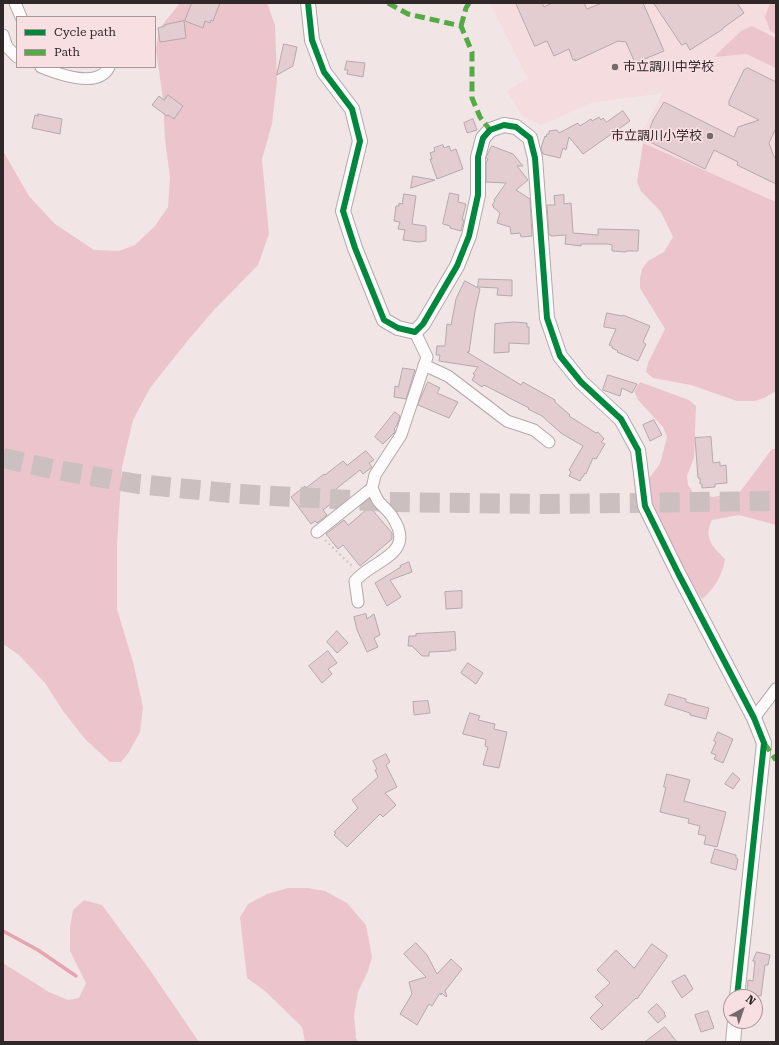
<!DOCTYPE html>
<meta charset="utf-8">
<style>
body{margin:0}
#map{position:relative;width:779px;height:1045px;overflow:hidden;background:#f2e5e6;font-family:"Roboto Serif",serif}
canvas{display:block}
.frame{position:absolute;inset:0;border:4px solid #302729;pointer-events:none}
.legend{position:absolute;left:16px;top:16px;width:140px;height:52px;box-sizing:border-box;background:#f8dfe2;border:1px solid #a89598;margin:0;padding:5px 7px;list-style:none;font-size:12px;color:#302729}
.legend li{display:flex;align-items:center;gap:8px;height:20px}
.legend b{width:20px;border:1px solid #a89598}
.north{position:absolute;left:723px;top:989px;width:40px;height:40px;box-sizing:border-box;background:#f8dfe2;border:1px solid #a89598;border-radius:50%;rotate:40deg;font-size:11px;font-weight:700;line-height:16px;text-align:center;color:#302729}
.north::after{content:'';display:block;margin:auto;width:14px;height:18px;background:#746a6b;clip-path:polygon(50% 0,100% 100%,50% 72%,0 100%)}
</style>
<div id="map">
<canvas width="779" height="1045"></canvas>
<div class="frame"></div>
<ul class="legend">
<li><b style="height:5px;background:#00873e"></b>Cycle path</li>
<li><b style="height:5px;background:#54aa44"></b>Path</li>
</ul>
<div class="north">N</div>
</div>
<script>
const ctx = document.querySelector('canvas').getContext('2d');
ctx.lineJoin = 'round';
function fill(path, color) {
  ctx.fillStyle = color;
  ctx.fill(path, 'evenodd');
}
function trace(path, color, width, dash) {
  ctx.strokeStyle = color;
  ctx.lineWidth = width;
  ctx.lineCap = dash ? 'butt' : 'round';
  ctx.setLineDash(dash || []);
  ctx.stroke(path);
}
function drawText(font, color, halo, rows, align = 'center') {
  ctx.font = font + ' "Roboto Serif","Noto Sans JP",serif';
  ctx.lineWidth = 3.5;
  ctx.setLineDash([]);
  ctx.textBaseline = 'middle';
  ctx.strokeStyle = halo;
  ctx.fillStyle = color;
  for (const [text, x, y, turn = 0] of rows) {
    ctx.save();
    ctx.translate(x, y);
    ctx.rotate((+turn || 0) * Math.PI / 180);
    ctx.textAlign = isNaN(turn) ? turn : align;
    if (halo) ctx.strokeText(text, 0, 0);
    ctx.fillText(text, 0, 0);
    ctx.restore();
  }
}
fill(new Path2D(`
 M490 3H776V38L752 26 715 56 746 54 776 68V202L643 143 644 128 663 93 591 103 541 125 522 116 507 91 527 78Z`), '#f5dcdf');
fill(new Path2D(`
 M180 3H267L275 25 277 80 272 124 262 159 269 234 258 265 214 310 189 339 150 388 133 420 122 467 117 544V609L133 662 143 707 140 732 129 752 121 762H110L85 739 63 711 45 683 19 655 3 644V151L29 196 55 224 94 250 119 251 135 245 155 226 168 207 170 177 165 140 163 99 156 50 159 29Z
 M770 3H776V34L770 31 765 17Z
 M752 26 776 38V68L746 54 714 57 741 31Z
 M643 143 776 202V391L764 398 755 401H737L691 385 653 378 646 372 648 363 665 329 640 288V278L642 269 648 261 664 252 673 237 661 212 641 191 637 182Z
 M640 382 689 400 696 406 694 458 687 476 688 485 693 492 713 497 740 492 772 449H776V525L739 515 712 520C703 538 713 547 725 559 723 574 714 590 702 599L656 534 649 478 660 464 667 437 663 427 638 400 634 391Z
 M288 888H307L325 891 347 903 366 925 372 957 368 971 358 992 354 1016 356 1038 358 1042H305L302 1027 265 991 247 978 240 917 248 904 267 894Z
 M84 900 102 905 152 973 199 1042H3V963L49 992 68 1000 79 998 86 983 70 951V928L73 910Z`), '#ebc5cb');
trace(new Path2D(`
 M3 931 38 950 76 976`), '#e5a4b0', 3.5);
const building = new Path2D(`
 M192 3H220L213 21 211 20 210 23 205 21 203 28 185 21Z
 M516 3H542L544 7 552 3H584L587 9 602 3H643L664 51 635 63 626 42 618 41 575 61V59L573 60 569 49 554 56 547 41 535 46Z
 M654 3H737L744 13 723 28V29L690 50 686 43 682 45Z
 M184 21 186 38 160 42 158 28 165 26V25Z
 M284 44 297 47 293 66 277 75Z
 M347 61 365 63 363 77 347 74 348 70H345Z
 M748 68 776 82V128L769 143 774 157 776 158V184L737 165 738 162 714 150 705 169 646 140 653 120 664 102 734 137 738 127 759 120 729 105V101L744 70Z
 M168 95 183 106 174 119 168 115 167 116 152 105 159 96 164 100Z
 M623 111 630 121 583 154 569 137 566 150 563 148 560 158 543 154 541 148 545 136 546 137 547 134H549V131L557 130 559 133 578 123 580 126 591 119 592 121 599 117 601 120 603 118 606 122Z
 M38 114 62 119 60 134 32 128 35 115 38 116Z
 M473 119 477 130 467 133 464 123Z
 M443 145 444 148 449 146 451 151 456 149 463 169 437 179 430 159H432L430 153 435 151 434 148Z
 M492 146 513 154 523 166H517L528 180 516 190 530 199 532 236 521 237 520 233 511 234 510 227 497 223 500 213 493 207 494 206 492 205 495 201 494 200 506 183 486 182V163L488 159 486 158Z
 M413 176 435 180 411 188Z
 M450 193 459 195 458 202 466 204 462 220H464L461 231 450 228V226L443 224Z
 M404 194 416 196 412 224 426 226V241L419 242 403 240 405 230 398 229 400 222 394 221 396 206H399V203L402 204Z
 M564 195V204L571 203 573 233 598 235V229L639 230 638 251H626V252L612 251V245L608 244H581V246L565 244 566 235 551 236V235H549L547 205H555L554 196Z
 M479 279 512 280V296L497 295 498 288 478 287Z
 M465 281 480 289 475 311 469 352H467L521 385 523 382 555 400V402L570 415 569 416 596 433 598 432 604 439 601 442 605 444 596 459 593 458 586 474 585 473 583 477H582L580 481 569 476 571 472 569 470 583 446 561 433 542 416 528 409 529 408 484 385 482 387 472 380 475 375 473 374 478 367 439 361 440 355H436L437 346H445L447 324 451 325 456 299Z
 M607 313 622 316 623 315 650 326 643 342 646 344 638 361 617 352 618 351 612 348V346L609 345 616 329 604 327Z
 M514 322 527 323V327H529V344L509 343V352L494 353 495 324Z
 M403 368 415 370 406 399 394 397 395 386 398 387Z
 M608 375 637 384 632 393 622 388 620 396 603 390Z
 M428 382 440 388 437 393 458 402 449 418 418 405Z
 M395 412 400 416 397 425 394 429 395 430V432L383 444 375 437Z
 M654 420 662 435 650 441 643 425Z
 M711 437 713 463 720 462V466L726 465 727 483 715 484V487L702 488V484H700V478H698L695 438Z
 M366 451 374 460 369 463 372 467 363 474 360 470 336 489 341 496 323 510 327 515 317 523 315 521 311 524 291 497 305 486 306 488 324 474 325 475 343 461 347 465Z
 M370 507 392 533V539L360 566 343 545 338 549 326 534 344 520 348 525Z
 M409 562 412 572 390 580 401 597 387 606 375 583 401 567 400 566Z
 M462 591V608L446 609 445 592Z
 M366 614 367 619 374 614 380 635 374 638 378 647 367 652 357 630 354 617Z
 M337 631 348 643 337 653 327 642Z
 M455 632 456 650H451V651L429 652V656H422L412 646H408L409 636H416V634Z
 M328 651 337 663 328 669 332 674 322 683 309 666Z
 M468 663 483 673 476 684 461 673Z
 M669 694 686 699V702L709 708 706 719 690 715V713L665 705Z
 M428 701 430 713 414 715 413 702Z
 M470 713 480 716 478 720 495 724 494 729 507 732 499 768 483 765 488 747 485 746 486 740 484 739 463 734Z
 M718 732 733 739 723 763 714 759 716 755 711 753 716 742 714 741Z
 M386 754 390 762 386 765 397 787 385 793 396 805 383 817 380 814 347 847 334 835 336 833 334 832 358 808 352 800 378 777 375 770 377 769 373 761Z
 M733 773 740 779 733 789 725 784Z
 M667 774 690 780 684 801 726 812 717 847 704 844 706 836 698 834 700 826 688 823 689 819 660 812 666 787H664Z
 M715 849 736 855V858L738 859 736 870 711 863Z
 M416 943 427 955 437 974 451 959 462 969 445 991 447 996 446 997 442 993 441 995 440 993 432 1006 429 1004 417 1025 400 1014 412 994 409 982 426 977 404 954Z
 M652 944 667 955V957L637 999 636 998 602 1030 590 1018 603 1005 595 997 610 983 597 970 616 950 634 968Z
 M757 952 770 955 768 965H765L761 996 747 994 748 980 753 981 755 961H753Z
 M685 975 693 989 682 998 672 982Z
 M657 1004 665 1013 664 1014 666 1016 658 1023 648 1012Z
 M708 1011 714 1028 701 1032 695 1015Z
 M665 1027 677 1042H645Z`);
fill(building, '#e3cdd0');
trace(building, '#b3a9ab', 1);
trace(new Path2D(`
 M3 458 52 469 138 484 239 494 388 502 545 504 776 501`), '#cbbfc0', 20, [20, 10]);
const minor = new Path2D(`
 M15 3 21 17
 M3 35 7 47 17 57
 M41 67C58 74 98 89 109 67
 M424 365 448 376 507 421 534 430 549 442
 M317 532 372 488
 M358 602 355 581C372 560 417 555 393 518 390 512 384 508 379 502 376 498 374 493 372 488L375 475 401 435 427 357 415 332
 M754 718 776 689`);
const tertiary = new Path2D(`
 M308 3 312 40 324 72 352 109 360 141 343 211 355 248 384 320 398 328 415 332 423 324 457 266 469 236 478 195V157L483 138 490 130 504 125 516 127 530 138 535 158 547 318 560 356 581 382 621 419 638 450 645 506 678 573 754 718 764 743 737 997
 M733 1042 735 1021`);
trace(minor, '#b3a9aa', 13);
trace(tertiary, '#b3a9aa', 16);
trace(new Path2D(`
 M325 540 353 567`), '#ccc8c8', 2, [2, 3]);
trace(minor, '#fdfbfb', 11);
trace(tertiary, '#fdfbfb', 14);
trace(new Path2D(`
 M388 3 408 14 461 26 472 52V98L480 117 490 130
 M461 26 466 8 469 3
 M764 743 776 760`), '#54aa44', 5, [10, 5]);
trace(new Path2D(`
 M308 3 312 40 324 72 352 109 360 141 343 211 355 248 384 320 398 328 415 332 423 324 457 266 469 236 478 195V157L483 138 490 130 504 125 516 127 530 138 535 158 547 318 560 356 581 382 621 419 638 450 645 506 678 573 754 718 764 743 737 997`), '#00873e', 6);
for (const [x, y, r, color] of [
 [615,67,4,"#746a6b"],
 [710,136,4,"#746a6b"]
]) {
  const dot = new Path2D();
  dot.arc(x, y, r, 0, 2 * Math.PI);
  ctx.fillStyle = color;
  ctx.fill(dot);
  trace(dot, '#f8dfe2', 1.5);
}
drawText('13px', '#302729', '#f8dfe2', [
 ["市立調川中学校",623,67],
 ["市立調川小学校",702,136,"right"]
], 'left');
</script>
